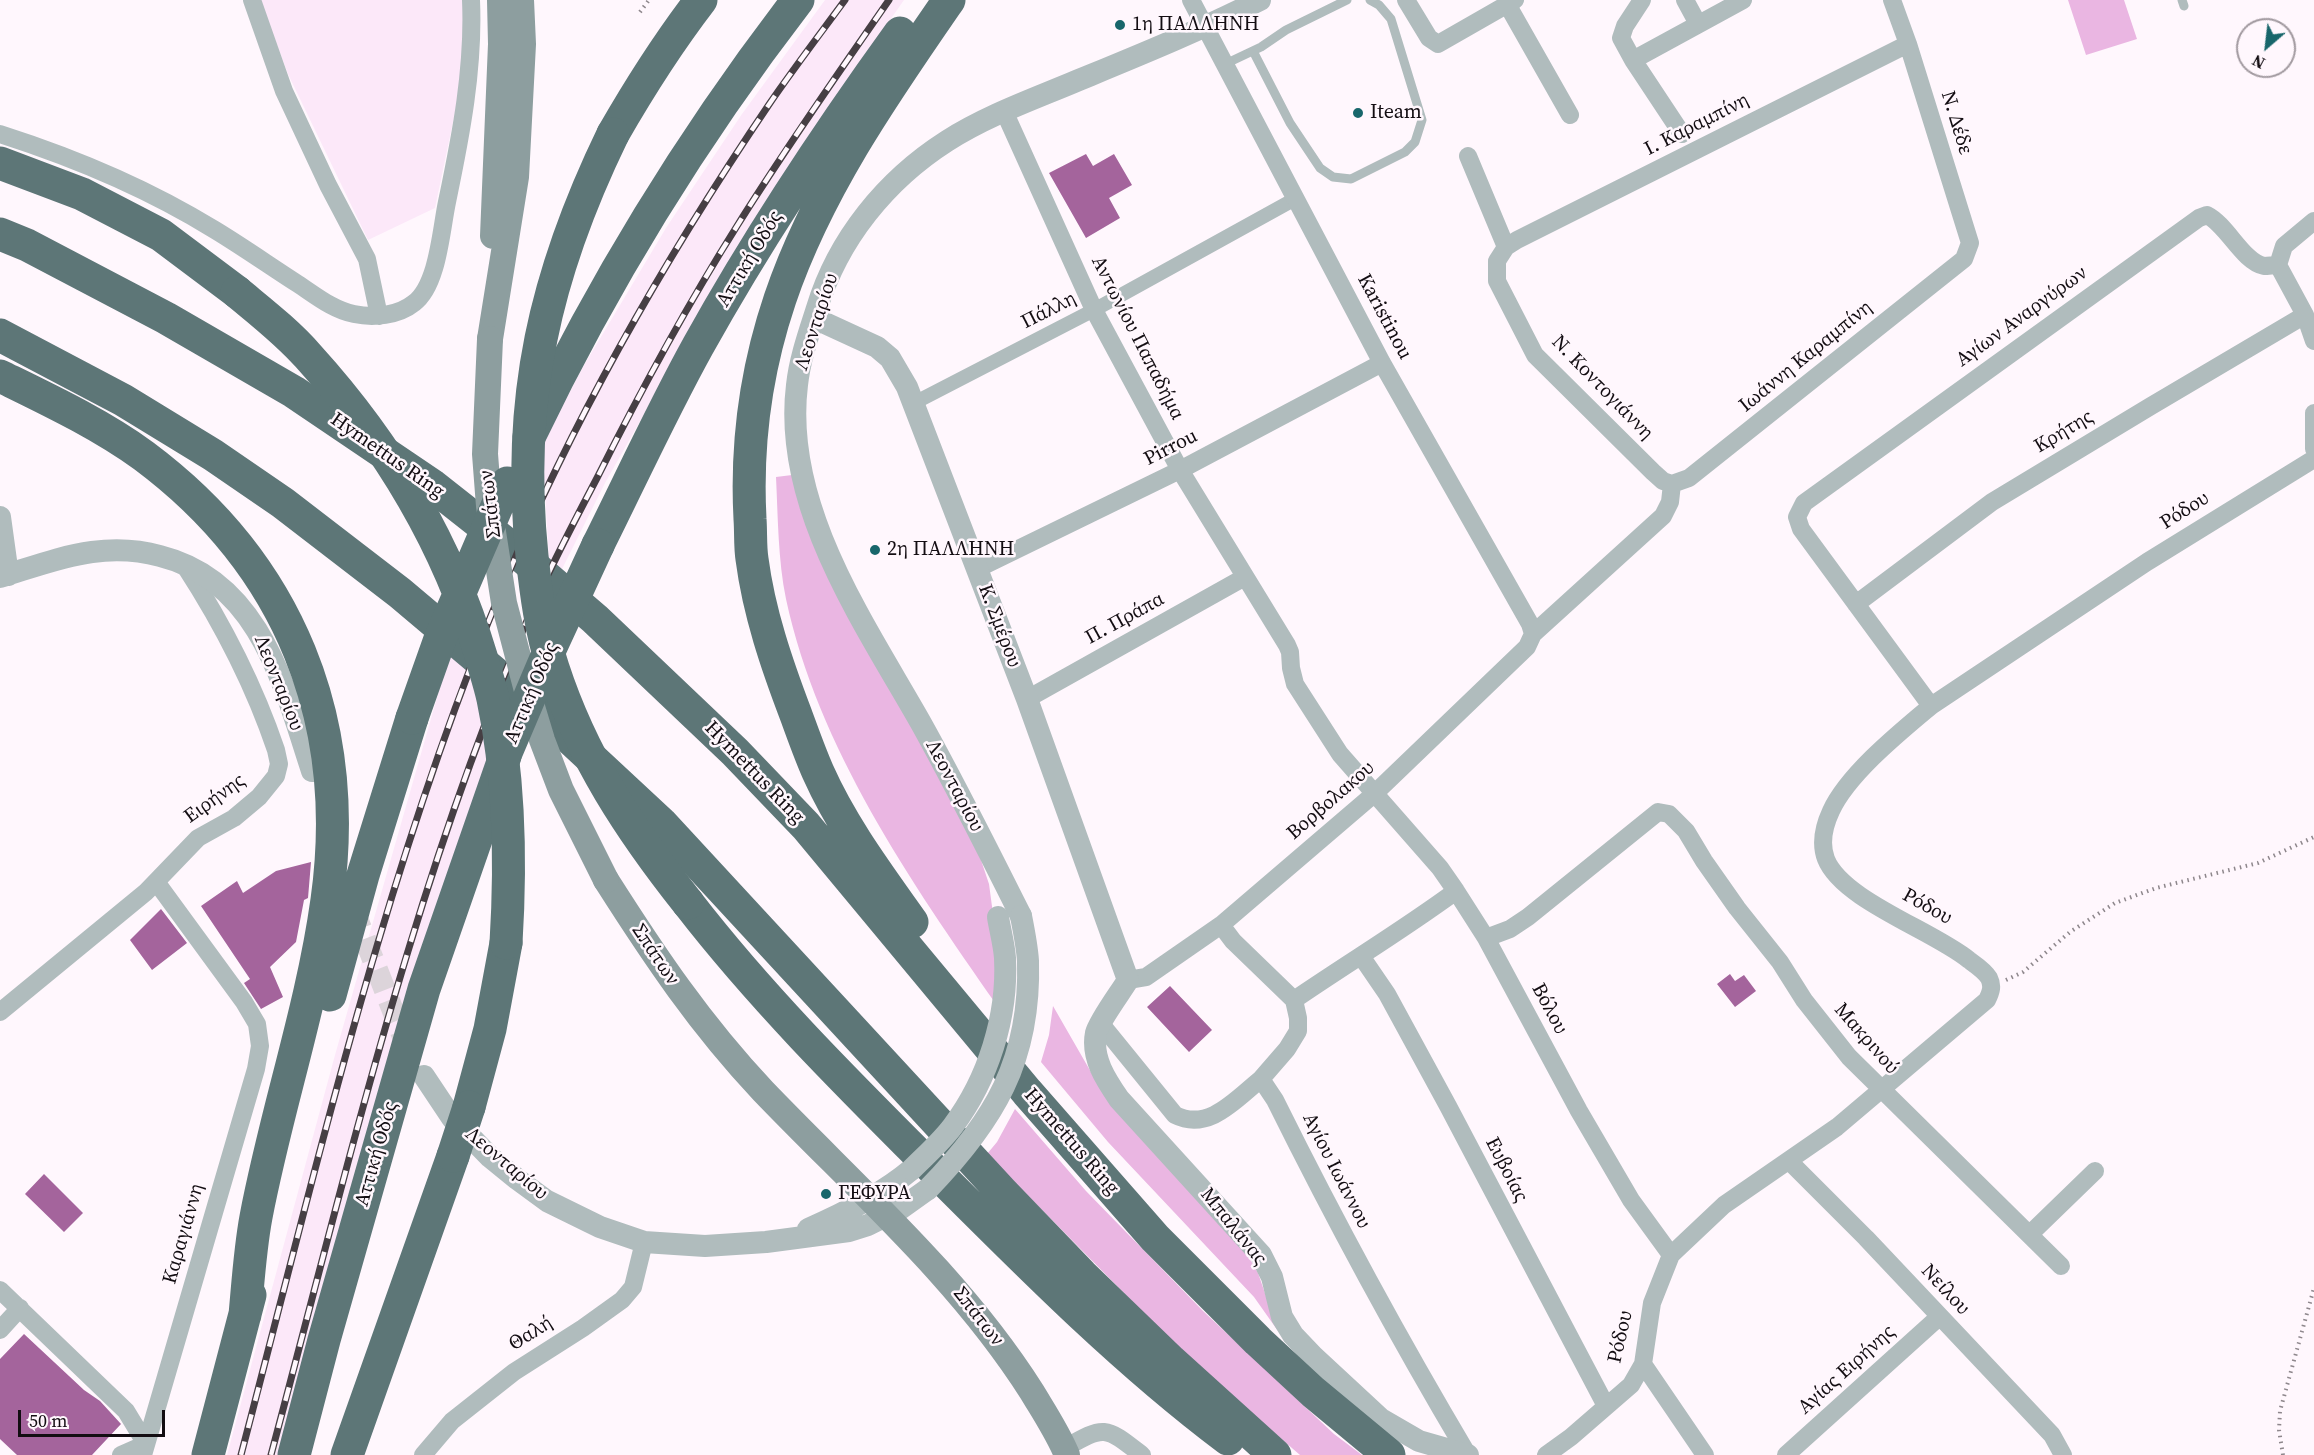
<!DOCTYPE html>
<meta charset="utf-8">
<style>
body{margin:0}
#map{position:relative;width:2314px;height:1455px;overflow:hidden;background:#fff7fd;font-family:"Source Serif 4",serif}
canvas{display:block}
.north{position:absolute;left:2236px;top:18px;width:60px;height:60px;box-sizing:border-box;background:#fff7fd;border:2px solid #a1999f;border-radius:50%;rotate:208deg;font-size:16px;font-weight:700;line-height:24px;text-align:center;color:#130d12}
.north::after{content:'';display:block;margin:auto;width:21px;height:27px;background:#18666b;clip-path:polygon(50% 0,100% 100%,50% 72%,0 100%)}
.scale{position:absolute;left:18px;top:1410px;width:147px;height:27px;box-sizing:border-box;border:3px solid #130d12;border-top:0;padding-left:8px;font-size:18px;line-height:21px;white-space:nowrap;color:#130d12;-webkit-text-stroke:4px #fff7fd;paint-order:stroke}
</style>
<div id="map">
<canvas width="2314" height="1455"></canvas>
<div class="north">N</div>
<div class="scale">50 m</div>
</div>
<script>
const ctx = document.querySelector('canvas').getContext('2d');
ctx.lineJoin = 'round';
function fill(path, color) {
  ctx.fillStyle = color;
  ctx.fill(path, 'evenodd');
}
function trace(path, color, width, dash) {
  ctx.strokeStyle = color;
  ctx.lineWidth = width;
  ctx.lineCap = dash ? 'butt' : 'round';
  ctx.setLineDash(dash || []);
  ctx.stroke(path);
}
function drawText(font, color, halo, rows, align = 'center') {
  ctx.font = font + ' "Source Serif 4",serif';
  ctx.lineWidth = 5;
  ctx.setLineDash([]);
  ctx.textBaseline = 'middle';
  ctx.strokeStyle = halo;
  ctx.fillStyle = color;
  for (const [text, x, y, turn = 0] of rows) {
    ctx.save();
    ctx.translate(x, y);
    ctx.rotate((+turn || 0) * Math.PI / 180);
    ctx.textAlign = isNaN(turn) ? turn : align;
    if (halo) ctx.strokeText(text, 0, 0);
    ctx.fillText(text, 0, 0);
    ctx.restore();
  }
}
fill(new Path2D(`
 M260 0H465L462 79 435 208 368 240 288 74Z
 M825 0H904L843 87 724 273 605 483 551 591 542 444 583 367 666 228 742 114Z
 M458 624 490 753 281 1455H227L335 1055Z`), '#fce8f9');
fill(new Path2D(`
 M2068 0H2124L2137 39 2086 55Z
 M800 474 974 839 989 884 995 929 996 1004C911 882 818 748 786 599 778 560 778 518 776 477Z
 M1053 1006 1103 1093 1247 1254 1258 1273 1278 1331 1254 1297 1108 1142 1041 1062 1049 1035Z
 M1015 1109 1086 1191 1203 1311 1334 1434 1362 1455H1300L1189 1359 987 1154 997 1142Z`), '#eab6e2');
fill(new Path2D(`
 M1086 154 1093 166 1114 154 1132 185 1109 198 1120 218 1086 238 1049 173Z
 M311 862 308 898 304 900 296 942 270 967 283 997 261 1009 244 983 250 979 201 906 237 881 243 893 276 871Z
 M161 909 187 943 152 970 130 940Z
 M1730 974 1735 981 1744 975 1756 991 1735 1007 1717 984Z
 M1170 986 1212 1030 1189 1052 1147 1007Z
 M44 1174 83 1213 64 1232 25 1194Z
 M24 1334 84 1390 100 1401 121 1424 92 1455H17L0 1439V1359Z`), '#a4649c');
trace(new Path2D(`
 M353 908 402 1034 410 1050`), '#dcd4da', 22, [22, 11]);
trace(new Path2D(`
 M640 12 649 0
 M2006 980 2023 972 2070 932 2115 903 2156 888 2258 863 2314 837
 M2283 1455 2279 1430 2280 1411 2314 1288`), '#8e878c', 4, [1.5, 4.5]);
trace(new Path2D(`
 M2182 0 2184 6
 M1253 51 1290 123 1320 168 1333 177 1351 179 1405 152 1415 142 1422 120 1391 19 1379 5 1370 0
 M1223 65 1261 47 1286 30 1347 0`), '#b0bcbd', 9);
trace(new Path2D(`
 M914 403 1094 310 1295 199`), '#b0bcbd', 14);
trace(new Path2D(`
 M252 0 284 91 328 185 367 259 379 316
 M1406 0 1429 38 1438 44 1515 0
 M1642 0 1625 26 1621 38 1633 60 1682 134
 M1685 0 1698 24
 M1507 4 1570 115
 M1633 60 1743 0
 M1004 111 1094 310 1180 470 1287 645 1290 652 1291 668 1295 684 1340 754 1440 868 1456 891 1486 938 1579 1111 1631 1200 1671 1255
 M0 134C75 158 147 188 215 230 243 247 270 266 298 284 315 295 333 310 354 314 373 318 398 316 414 303 438 285 441 230 447 202 461 135 474 68 471 0
 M1468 156 1506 247
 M2314 221 2284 246 2278 265 2305 315 2314 341
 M2314 413V449
 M1672 484 1663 481 1653 472 1535 355 1497 281V261L1506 247 1517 240 1908 44
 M1672 484 1689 478 1964 259 1970 243 1908 44 1892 0
 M977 569 1180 470 1382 363
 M1856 604 1992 502 2151 406 2305 315
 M1533 634 1663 516 1670 502 1672 484
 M1027 699 1245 577
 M1931 706 1801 529 1797 517 1804 503 2199 218 2207 215C2227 225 2243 262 2264 266 2268 266 2274 265 2278 265
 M1221 925 1233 941 1294 1000 1298 1018V1031L1287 1049 1261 1079 1275 1100C1335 1221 1399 1339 1468 1455
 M1486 938 1510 929 1528 917 1658 812 1669 814 1686 831 1704 861 1737 908 1780 962 1804 1000 1849 1057 2061 1266
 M1361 956 1387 994 1448 1106 1606 1406
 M1128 980 1146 977 1221 925 1374 794 1527 647 1533 634 1530 624 1382 363 1191 0
 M1294 1000C1348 963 1403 930 1456 891
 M0 1012 146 892 198 838 234 818 259 797 276 776 279 764 276 750C254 685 222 623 185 566
 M1101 1024 1175 1115C1209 1132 1236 1099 1261 1079
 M1789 1161 1866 1238 2052 1435 2063 1455
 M2030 1234 2095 1171
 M0 1290 126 1411 146 1444 121 1455
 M0 1330 20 1308
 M1643 1364 1705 1455
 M1065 1448C1105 1425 1105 1426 1142 1455
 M143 1455 256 1069 260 1046 257 1024 244 1002 157 883
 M423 1455 452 1421 514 1372 583 1328 622 1300 633 1287 644 1242
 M1546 1455 1571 1437 1631 1385 1643 1364 1652 1303 1671 1255 1724 1205 1837 1127 1987 1000C1991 992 1993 986 1989 978 1985 971 1976 965 1969 960 1934 931 1842 900 1826 859 1820 843 1824 826 1831 811 1848 774 1900 732 1931 706L2147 562 2314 459
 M1786 1455 1939 1317`), '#b0bcbd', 18);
trace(new Path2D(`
 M814 318 877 347 890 358 907 387 1027 699 1128 980C1120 993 1099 1021 1096 1033 1091 1058 1106 1080 1119 1099L1261 1255 1272 1277 1282 1317 1293 1335 1313 1356 1381 1419 1419 1441 1468 1455
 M0 517 8 575
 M0 577C30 568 61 556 92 552 115 549 138 550 160 556 260 581 284 686 312 771
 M1021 916C989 852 957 788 922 725 865 624 782 507 797 385 800 358 809 333 817 308 838 239 886 180 947 141 986 116 1031 100 1074 82 1137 56 1199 31 1260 0
 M424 1076 452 1118 490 1157 517 1179 547 1201 600 1227 644 1242 705 1246 766 1242 849 1231 868 1225 900 1209 928 1189
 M808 1229C845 1213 881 1195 912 1169`), '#b0bcbd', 22);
trace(new Path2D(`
 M493 236 501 44 500 0
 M490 339 516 177 523 44 521 0
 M606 880C655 957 700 1024 763 1091 856 1188 959 1277 1032 1392 1044 1412 1058 1433 1067 1455`), '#8d9e9f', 26);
trace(new Path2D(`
 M613 134C640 87 668 43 701 0
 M0 163 82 194 161 235 237 292
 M0 234 27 245 166 318 294 392 433 486 518 553 595 619 735 752 806 826 1027 1092 1155 1238 1258 1341 1313 1392 1389 1455
 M0 335 123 400 213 455 283 503 400 593 547 717 661 823 1002 1192 1082 1275 1171 1361 1275 1455
 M0 376C49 400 100 424 144 456 290 565 352 721 327 900 312 1008 276 1111 256 1217 250 1249 248 1283 245 1315
 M529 437C603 283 694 135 798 0
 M598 545C631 479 662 411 698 346 758 238 827 134 900 33
 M688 903C763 1000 850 1086 937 1173 1030 1266 1123 1360 1228 1439
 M912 922C878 874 842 826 818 772 810 754 803 734 796 715 777 665 759 613 752 559 750 546 751 532 750 519 746 444 756 370 780 299 817 190 884 94 949 0
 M330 995 363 875 412 718
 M469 1107 490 1029 506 943
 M208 1455 250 1295
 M294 1455 324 1340 424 989 505 756
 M347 1455 453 1156`), '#5d7677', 33);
const rail = new Path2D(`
 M241 1455C318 1162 386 864 504 584 575 415 667 255 770 103 794 68 820 34 845 0
 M271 1455C348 1167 415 873 536 600 555 558 576 518 597 478 640 392 686 307 737 226 785 149 837 75 889 0`);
trace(rail, '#463f44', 7);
trace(rail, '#fff7fd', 4.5, [14]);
trace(new Path2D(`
 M912 1169C926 1155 941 1142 953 1126 988 1079 1008 1017 1005 958 1004 944 1000 930 998 917
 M928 1189C994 1121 1031 1060 1028 961 1027 946 1024 931 1021 916`), '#b0bcbd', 22);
trace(new Path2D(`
 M490 339 485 454 489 506 504 603 526 687 542 740 561 790 606 880`), '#8d9e9f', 26);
trace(new Path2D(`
 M613 134C545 274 516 399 532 556 536 593 541 632 553 668 582 757 630 830 688 903
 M237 292C261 312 287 332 308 356 387 443 447 542 481 656 485 670 490 685 493 699 510 779 511 862 506 943
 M412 718 440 639 507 483
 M505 755 550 649 598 545
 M453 1156 469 1107`), '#5d7677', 33);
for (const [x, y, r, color] of [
 [1120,25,6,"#18666b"],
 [1358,113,6,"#18666b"],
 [875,550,6,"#18666b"],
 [826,1194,6,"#18666b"]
]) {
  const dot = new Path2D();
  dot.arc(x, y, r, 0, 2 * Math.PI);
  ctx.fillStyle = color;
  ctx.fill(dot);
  trace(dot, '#fff7fd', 2);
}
drawText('20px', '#130d12', '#fff7fd', [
 ["1η ΠΑΛΛΗΝΗ",1132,25],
 ["Iteam",1370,113],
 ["2η ΠΑΛΛΗΝΗ",887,550],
 ["ΓΕΦΥΡΑ",838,1194]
], 'left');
drawText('20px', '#130d12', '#fff7fd', [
 ["Ν. Δέδε",1956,123,73],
 ["Ι. Καραμπίνη",1697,125,-27],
 ["Αττική Οδός",750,259,-59],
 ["Πάλλη",1049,311,-27],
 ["Karistinou",1384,317,62],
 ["Αγίων Αναργύρων",2022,317,-36],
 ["Λεονταρίου",817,322,-72],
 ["Αντωνίου Παπαδήμα",1137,338,63],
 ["Ιωάννη Καραμπίνη",1806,357,-39],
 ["Ν. Koντογιάννη",1602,388,46],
 ["Κρήτης",2064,432,-31],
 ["Pirrou",1171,448,-27],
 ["Hymettus Ring",387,456,35],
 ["Σπάτων",491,504,-97],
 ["Ρόδου",2185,511,-32],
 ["Π. Πράπα",1125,619,-29],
 ["Κ. Σμέρου",999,626,69],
 ["Λεονταρίου",278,683,68],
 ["Αττική Οδός",532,693,-67],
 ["Hymettus Ring",754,773,46],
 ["Λεονταρίου",954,786,62],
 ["Ειρήνης",215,799,-36],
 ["Βορβολακου",1331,801,-41],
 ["Ρόδου",1927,907,29],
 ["Σπάτων",655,955,56],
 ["Βόλου",1549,1009,62],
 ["Μακρινού",1866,1039,49],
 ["Hymettus Ring",1071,1142,49],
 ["Αττική Οδός",377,1154,-74],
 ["Λεονταρίου",506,1164,40],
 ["Ευβοίας",1506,1170,63],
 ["Αγίου Ιωάννου",1336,1171,63],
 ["Μπαλάνας",1233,1227,51],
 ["Καραγιάννη",184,1234,-74],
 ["Νείλου",1945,1290,47],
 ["Σπάτων",978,1317,52],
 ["Θαλή",531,1334,-32],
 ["Ρόδου",1621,1337,-77],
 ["Αγίας Ειρήνης",1847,1370,-42]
]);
</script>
